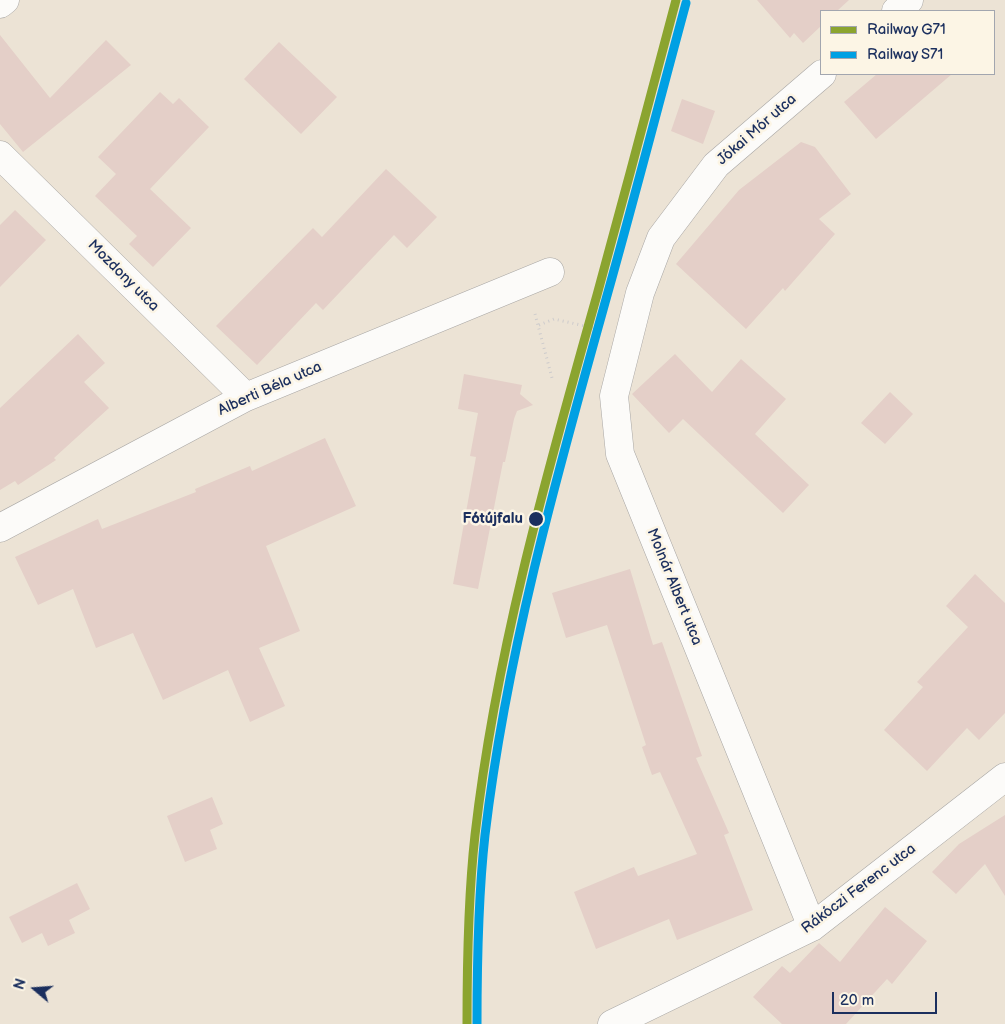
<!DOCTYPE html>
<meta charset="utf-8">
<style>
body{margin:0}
#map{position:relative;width:1005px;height:1024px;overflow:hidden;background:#ece3d5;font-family:"Balsamiq Sans",sans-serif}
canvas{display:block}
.legend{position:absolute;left:820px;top:10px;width:175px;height:65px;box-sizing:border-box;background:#fcf5e5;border:1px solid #a2a6af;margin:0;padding:6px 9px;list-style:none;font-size:15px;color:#1b2f5e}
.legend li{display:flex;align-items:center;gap:10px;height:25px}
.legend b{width:25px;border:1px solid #a2a6af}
.north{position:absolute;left:10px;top:964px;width:50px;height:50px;-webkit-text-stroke:4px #fcf5e5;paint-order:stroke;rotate:288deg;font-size:14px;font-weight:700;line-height:20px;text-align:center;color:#1b2f5e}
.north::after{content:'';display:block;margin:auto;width:18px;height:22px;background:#1b2f5e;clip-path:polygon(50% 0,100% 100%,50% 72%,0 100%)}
.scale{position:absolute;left:832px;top:992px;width:105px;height:22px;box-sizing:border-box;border:2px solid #1b2f5e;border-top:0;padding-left:6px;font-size:15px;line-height:18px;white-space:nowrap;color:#1b2f5e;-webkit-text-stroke:4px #fcf5e5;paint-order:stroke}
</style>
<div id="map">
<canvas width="1005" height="1024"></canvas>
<ul class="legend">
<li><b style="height:6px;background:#8ba42f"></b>Railway G71</li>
<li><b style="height:6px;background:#00a0e3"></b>Railway S71</li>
</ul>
<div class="north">N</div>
<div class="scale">20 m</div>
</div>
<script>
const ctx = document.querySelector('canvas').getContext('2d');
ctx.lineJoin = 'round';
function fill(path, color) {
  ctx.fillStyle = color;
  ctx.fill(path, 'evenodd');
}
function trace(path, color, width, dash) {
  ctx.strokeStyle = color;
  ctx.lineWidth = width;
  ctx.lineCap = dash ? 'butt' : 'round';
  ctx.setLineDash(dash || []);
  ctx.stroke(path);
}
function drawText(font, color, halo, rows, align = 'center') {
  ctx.font = font + ' "Balsamiq Sans",sans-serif';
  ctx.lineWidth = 5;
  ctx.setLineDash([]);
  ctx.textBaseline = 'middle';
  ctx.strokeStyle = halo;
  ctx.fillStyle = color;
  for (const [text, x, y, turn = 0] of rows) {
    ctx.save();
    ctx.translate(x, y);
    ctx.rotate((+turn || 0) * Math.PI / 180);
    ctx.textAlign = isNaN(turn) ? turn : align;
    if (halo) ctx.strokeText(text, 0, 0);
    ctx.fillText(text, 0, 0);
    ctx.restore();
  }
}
fill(new Path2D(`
 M757 0H849L837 11H821V26L803 43 794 33 790 38Z
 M0 35 50 98 106 40 131 65 23 152 0 124Z
 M279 42 337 97 301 134 244 79Z
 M877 74H952L876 139 844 102Z
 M160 92 173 104 179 98 209 127 150 189 191 228 153 267 129 244 137 236 95 196 116 174 98 157Z
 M682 99 715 111 703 144 671 131Z
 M801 142 815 147 851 194 819 219 835 234 785 291 783 288 746 329 676 264 739 190Z
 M386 169 437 217 407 248 394 235 323 310 316 303 257 365 216 326 313 228 322 237Z
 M15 210 46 240 0 287V225Z
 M78 334 105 363 84 382 109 408 54 458 56 460 18 485 15 481 0 490V408Z
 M675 354 712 392 741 359 786 399 755 434 809 485 783 513 683 419 669 433 632 394Z
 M464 374 522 385 520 394 533 405 517 411 514 419 505 462H503L478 589 453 584 476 457 470 456 478 413 458 409Z
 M890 392 913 414 885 444 861 423Z
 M325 438 356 506 266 546 300 631 259 648 285 706 250 722 228 670 163 700 133 633 96 648 73 589 38 605 15 557 98 519 102 529 196 492 195 489 250 466 252 471Z
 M630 569 653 645 662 642 702 756 696 758 729 833 724 835 753 910 677 940 669 919 596 949 574 892 634 867 638 876 697 854 660 772 652 775 642 747 646 745 607 625 566 638 552 593Z
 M975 574 1005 603V713L979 740 967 728 927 771 884 730 923 687 917 682 968 627 946 606Z
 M212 797 223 824 210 830 217 849 185 862 167 816Z
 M1005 815V896L985 864 956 894 932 872 959 844Z
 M77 883 90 909 69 920 75 933 48 946 42 933 22 943 9 917Z
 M885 907 927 941 892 984 887 979 846 1024H782L753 997 782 966 790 973 819 943 840 962Z`), '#e4cfc8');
const minor = new Path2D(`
 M0 4 5 0
 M896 11 909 0
 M0 155 246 397
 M0 528 246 397 550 272
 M812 927 620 454 614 396 640 293 661 238 716 165 822 74
 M612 1024 812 927 1005 777`);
trace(minor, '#a8a6a4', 29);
trace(new Path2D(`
 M535 314 552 378
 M539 325 554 319 598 329`), '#cdcbcc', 3, [1, 4]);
trace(minor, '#fcfbf9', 28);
trace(new Path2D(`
 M467 1024C467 961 468 897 475 835 496 651 547 473 597 295 624 197 650 98 676 0`), '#8ba42f', 9);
trace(new Path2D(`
 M477 1024C477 961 478 898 485 835 507 650 558 471 608 292 635 196 660 99 686 3`), '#00a0e3', 9);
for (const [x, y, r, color] of [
 [536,519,8,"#1b2f5e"]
]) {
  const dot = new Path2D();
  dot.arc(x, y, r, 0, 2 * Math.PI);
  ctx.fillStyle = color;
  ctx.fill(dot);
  trace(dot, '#fcf5e5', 2);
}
drawText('15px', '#1b2f5e', '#fcf5e5', [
 ["Jókai Mór utca",757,130,-41],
 ["Mozdony utca",123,276,45],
 ["Alberti Béla utca",270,389,-24],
 ["Molnár Albert utca",674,587,68],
 ["Rákóczi Ferenc utca",859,889,-37]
]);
drawText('bold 15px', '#1b2f5e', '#fcf5e5', [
 ["Fótújfalu",523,519]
], 'right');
</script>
